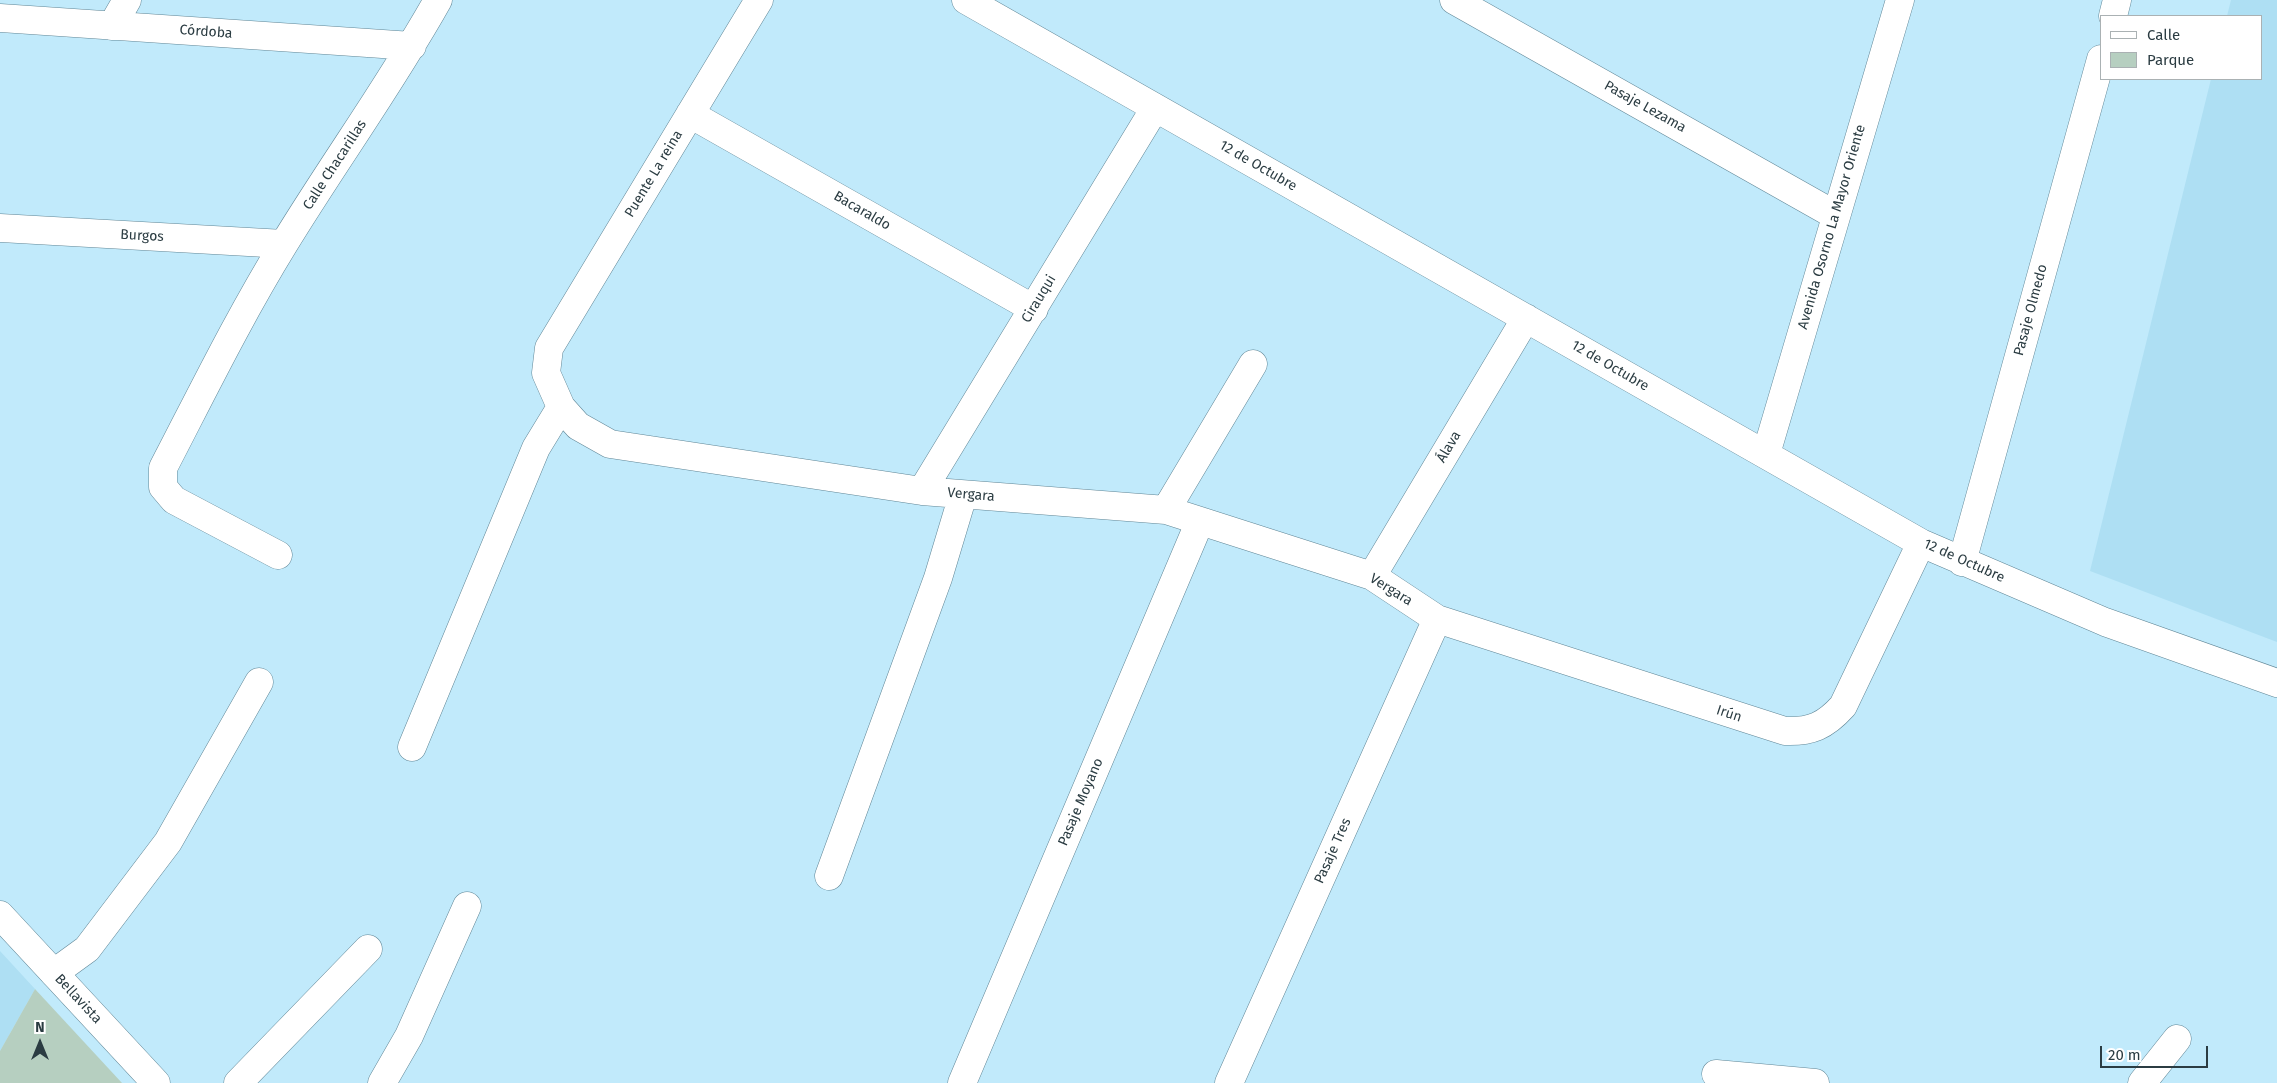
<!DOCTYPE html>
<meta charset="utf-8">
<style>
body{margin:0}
#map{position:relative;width:2277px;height:1083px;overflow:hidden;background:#c1eafb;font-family:"Fira Sans",sans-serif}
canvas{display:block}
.legend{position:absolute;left:2100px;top:15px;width:162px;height:65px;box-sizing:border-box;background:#fff;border:1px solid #aab1b3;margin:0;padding:6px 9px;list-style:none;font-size:15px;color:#2b3c42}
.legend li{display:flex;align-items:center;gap:10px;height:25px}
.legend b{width:25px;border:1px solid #aab1b3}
.north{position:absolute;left:15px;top:1018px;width:50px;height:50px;-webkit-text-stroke:4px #fff;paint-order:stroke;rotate:0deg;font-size:14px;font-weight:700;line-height:20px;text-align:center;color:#2b3c42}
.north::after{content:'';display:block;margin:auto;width:18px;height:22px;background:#2b3c42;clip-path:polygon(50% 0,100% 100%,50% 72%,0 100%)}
.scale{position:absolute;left:2100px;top:1046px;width:108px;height:22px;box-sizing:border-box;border:2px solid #2b3c42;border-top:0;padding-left:6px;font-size:15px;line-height:18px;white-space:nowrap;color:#2b3c42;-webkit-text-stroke:4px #fff;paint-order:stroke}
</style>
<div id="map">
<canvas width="2277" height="1083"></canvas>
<ul class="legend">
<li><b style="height:6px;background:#fff"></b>Calle</li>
<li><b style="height:14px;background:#b6cfc0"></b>Parque</li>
</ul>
<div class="north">N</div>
<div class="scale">20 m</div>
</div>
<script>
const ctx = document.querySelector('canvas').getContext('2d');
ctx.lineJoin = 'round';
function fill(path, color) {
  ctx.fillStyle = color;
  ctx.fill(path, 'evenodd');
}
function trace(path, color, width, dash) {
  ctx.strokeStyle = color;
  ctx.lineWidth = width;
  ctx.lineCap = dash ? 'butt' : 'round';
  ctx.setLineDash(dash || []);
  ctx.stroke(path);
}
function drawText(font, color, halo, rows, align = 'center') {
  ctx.font = font + ' "Fira Sans",sans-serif';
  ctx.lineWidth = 4;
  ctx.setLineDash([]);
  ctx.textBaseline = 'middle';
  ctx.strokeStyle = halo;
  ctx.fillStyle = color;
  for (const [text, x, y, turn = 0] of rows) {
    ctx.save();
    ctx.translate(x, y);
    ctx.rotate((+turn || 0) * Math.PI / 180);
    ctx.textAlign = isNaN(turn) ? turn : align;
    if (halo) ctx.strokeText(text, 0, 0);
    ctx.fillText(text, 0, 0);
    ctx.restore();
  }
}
fill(new Path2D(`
 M2231 0H2277V642L2090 571 2211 79H2261V16H2227Z
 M0 951 35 989 0 1051Z`), '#aedff3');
fill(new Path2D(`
 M35 989 122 1083H0V1051Z`), '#b6cfc0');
const minor = new Path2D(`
 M759 0 549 348 546 373 561 407 578 426 610 444 922 491 1166 510 1372 576 1437 619 1785 731C1811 732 1825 726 1843 706L1921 543
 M966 0 1921 543 2105 622 2277 683
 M1454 0 1835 215
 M2113 16 2117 0
 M0 18 412 46
 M112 26 127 0
 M690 114 1034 309
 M0 228 284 244
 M1766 454 1900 0
 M922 491 1155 108
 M1166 510 1253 364
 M278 555 174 500 163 487V468C202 393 239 317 284 244 334 162 391 84 438 0
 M1962 562 2101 59
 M1372 576 1526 318
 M412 747 536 448 561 407
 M829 876 938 578 963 495
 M54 973 87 949 168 842 259 682
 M1716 1074 1815 1083
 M238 1083 368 949
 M382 1083 409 1036 467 906
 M962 1083 1200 521
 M1229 1083 1437 619
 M2142 1083 2177 1039`);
const major = new Path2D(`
 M0 915 156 1083`);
trace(minor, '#608696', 29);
trace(major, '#608696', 29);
trace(minor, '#fff', 28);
trace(major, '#fff', 28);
drawText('14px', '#2b3c42', '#fff', [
 ["Córdoba",206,32,4],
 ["Pasaje Lezama",1645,107,29],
 ["Calle Chacarillas",335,165,-57],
 ["12 de Octubre",1258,166,30],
 ["Puente La reina",654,174,-59],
 ["Bacaraldo",862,211,30],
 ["Avenida Osorno La Mayor Oriente",1832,227,-74],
 ["Burgos",142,236,3],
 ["Cirauqui",1039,299,-59],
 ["Pasaje Olmedo",2031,310,-75],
 ["12 de Octubre",1610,366,30],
 ["Álava",1449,447,-59],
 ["Vergara",971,495,5],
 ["12 de Octubre",1964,561,24],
 ["Vergara",1391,590,32],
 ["Irún",1729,714,18],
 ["Pasaje Moyano",1081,802,-67],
 ["Pasaje Tres",1333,851,-66],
 ["Bellavista",78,999,47]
]);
</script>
